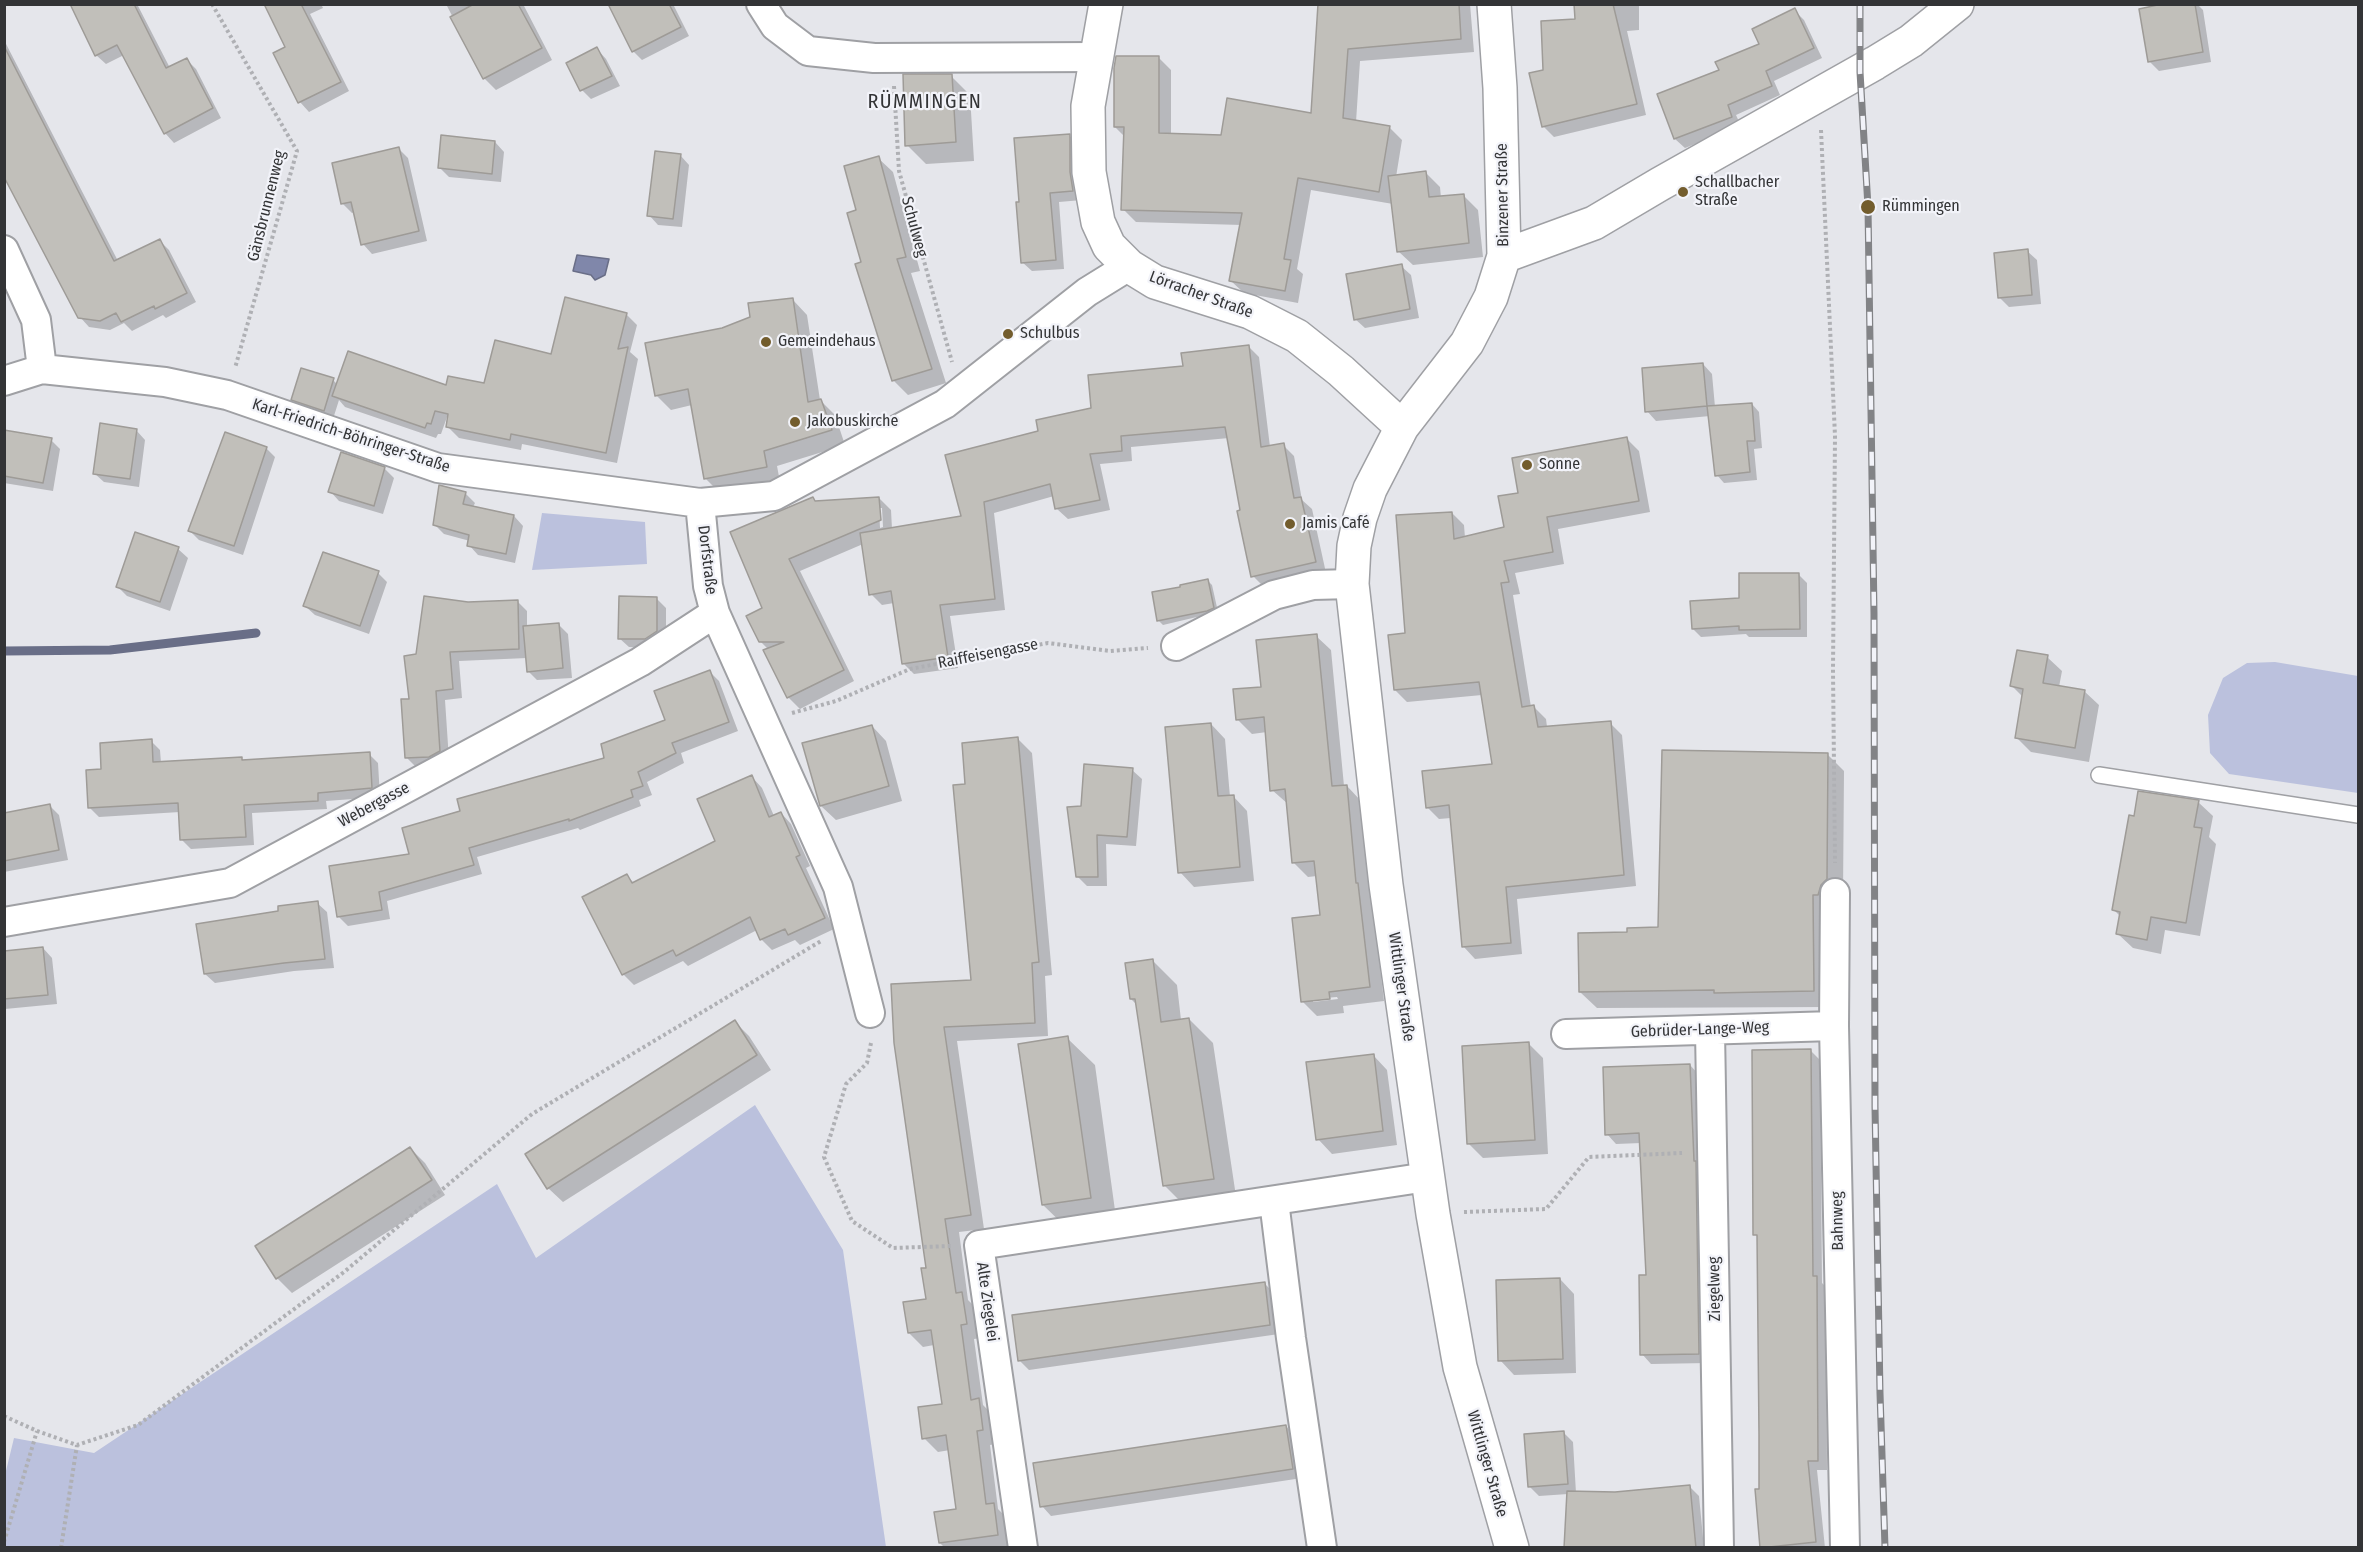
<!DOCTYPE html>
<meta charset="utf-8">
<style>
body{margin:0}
#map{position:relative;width:2363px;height:1552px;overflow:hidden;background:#e5e6eb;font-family:"Fira Sans Condensed",sans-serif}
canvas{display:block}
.frame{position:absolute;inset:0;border:6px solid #333436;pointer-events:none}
</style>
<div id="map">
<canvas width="2363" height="1552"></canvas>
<div class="frame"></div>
</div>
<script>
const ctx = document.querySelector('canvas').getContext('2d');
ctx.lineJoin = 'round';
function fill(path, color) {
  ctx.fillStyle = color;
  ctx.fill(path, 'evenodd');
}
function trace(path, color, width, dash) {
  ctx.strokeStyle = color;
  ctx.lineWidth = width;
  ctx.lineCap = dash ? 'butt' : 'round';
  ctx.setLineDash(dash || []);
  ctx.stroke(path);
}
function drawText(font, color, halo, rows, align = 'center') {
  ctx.font = font + ' "Fira Sans Condensed",sans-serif';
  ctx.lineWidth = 4.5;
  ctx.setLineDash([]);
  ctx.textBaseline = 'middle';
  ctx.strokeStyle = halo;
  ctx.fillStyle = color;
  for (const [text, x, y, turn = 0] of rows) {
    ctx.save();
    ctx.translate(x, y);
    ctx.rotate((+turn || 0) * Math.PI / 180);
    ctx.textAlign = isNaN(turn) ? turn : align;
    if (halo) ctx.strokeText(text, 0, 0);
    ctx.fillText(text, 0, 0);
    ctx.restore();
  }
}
fill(new Path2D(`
 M542 513 645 522 647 564 532 570Z
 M2275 662 2358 676V793L2229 774 2210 753 2208 715 2223 678 2247 663Z
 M755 1105 843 1250 886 1547H5V1475L14 1438 94 1453 497 1184 536 1258Z`), '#bbc1dd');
const water = new Path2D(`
 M577 255 609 259 605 275 595 280 591 275 573 271Z`);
fill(water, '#8087aa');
trace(water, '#696e87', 1.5);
fill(new Path2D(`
 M71 4H137L170 68 186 59 196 69 221 118 174 143 165 133 124 55 106 64 96 55Z
 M266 4H321L323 8 310 14 349 91 309 112 300 102 287 48Z
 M446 4H523L552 60 496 90 484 78Z
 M609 4H673L689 36 642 60 633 51Z
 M1320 4H1470L1474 52 1360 61 1356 122 1390 128 1402 140 1396 177 1426 173 1440 187 1441 198 1463 195 1478 210 1483 257 1413 265 1398 251 1393 204 1311 190 1297 269 1303 274 1298 303 1244 293 1231 281 1242 225 1136 222 1123 209 1125 137 1115 127 1158 57 1171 70V135L1222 137 1312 114Z
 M1576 4H1639V30L1627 31 1646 115 1554 137 1543 126 1544 71 1576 20Z
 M2170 4H2197L2203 10 2211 62 2159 71 2149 61Z
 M1794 10 1804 20 1822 58 1774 81 1780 95 1736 115 1741 126 1685 148 1675 139 1658 95 1721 71 1761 44Z
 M4 40 118 261 160 241 169 250 196 302 166 318 163 315 132 331 124 323 110 330 89 327 80 317 4 173Z
 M597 49 606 59 620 86 591 99 582 90Z
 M951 76 970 95 974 161 926 164 907 145Z
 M1069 135 1079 145 1082 200 1059 202 1064 269 1032 271 1022 262 1021 203Z
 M495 142 504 152 501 182 449 177 439 167Z
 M399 149 408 158 427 241 372 254 363 244 355 212 352 213 342 203Z
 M680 155 689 165 682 227 658 225 649 215Z
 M878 158 893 172 920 271 911 273 946 383 908 395 893 380 857 211Z
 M2027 251 2037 260 2041 304 2009 307 1999 297Z
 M1401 266 1411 275 1419 318 1365 328 1355 319Z
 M793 300 807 315 820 400 835 415 845 445 777 466 780 482 720 493 705 478 692 405 671 410 656 395Z
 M626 314 637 325 630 352 638 359 617 463 522 444 521 450 459 438 448 427 447 417 441 434H438L436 438 345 407 339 400 333 419 302 409 292 399 333 380 338 385 447 387 485 385 552 355Z
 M1248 346 1259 357 1270 447 1283 445 1294 456 1302 500 1312 509 1326 573 1264 587 1253 576 1229 438 1131 447 1132 461 1100 464 1110 510 1068 519 1057 509 1054 496 994 513 1005 610 950 616 958 668 914 674 903 663 894 603 882 605 871 594 863 544 800 571 854 681 800 709 788 697 769 650 760 641 764 609 813 499 817 503 879 498 891 510 892 529 963 517 1040 432 1185 368ZM879 508H882L883 527 880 528Z
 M1703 364 1712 374 1715 407 1752 404 1759 412 1762 448 1754 449 1757 480 1724 483 1717 475 1710 416 1656 421 1647 411Z
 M136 430 145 440 139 487 104 482 94 473Z
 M4 432 51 440 60 449 53 491 4 483Z
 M1627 439 1639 451 1650 512 1558 529 1564 564 1515 573 1520 594 1513 595 1531 707H1534L1546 719 1547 727 1610 723 1622 735 1636 886 1517 899 1522 954 1475 959 1463 946 1451 818 1439 819 1427 807 1493 765 1482 695 1407 702 1395 690 1406 634 1452 513 1464 525 1465 538 1506 528 1520 494Z
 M266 448 275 457 243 555 199 540 190 531Z
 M384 468 394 478 383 514 339 501 330 491Z
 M465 493 475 503 473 507 514 516 523 526 515 563 478 555 469 545 470 541 444 534 435 525Z
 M178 549 188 558 170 611 127 596 118 587Z
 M378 573 387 582 369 634 315 615 305 606Z
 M1799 575 1807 583V637H1749L1746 634 1701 637 1693 629 1741 599Z
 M1208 581 1212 585 1218 612 1163 625 1158 620Z
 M657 599 666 608V641L655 648 629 647 619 638Z
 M517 601 527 611V627L559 625 568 634 572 678 537 680 528 671 527 658 459 661 462 698 445 700 449 760 416 767 407 758 410 700 418 656 468 603Z
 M1316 636 1331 650 1344 786H1347L1361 801 1370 897 1372 899 1384 1001 1343 1006 1344 1013 1317 1016 1303 1002 1322 916 1317 876 1308 877 1294 863 1288 804 1272 790 1267 732 1252 734 1237 719 1262 688ZM1337 997 1338 999 1313 1002V999Z
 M2047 657 2062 671 2059 687 2084 691 2099 705 2089 762 2031 752 2016 737 2023 697 2012 686Z
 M710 672 719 681 738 731 681 753 684 763 647 782 652 795 639 800 641 806 580 830 578 828 477 857 482 874 387 901 390 919 348 926 338 916 462 812 606 760 667 721Z
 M1211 724 1225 739 1230 797 1233 796 1247 811 1254 881 1194 887 1180 872Z
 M872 726 886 741 902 801 836 820 821 806Z
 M1018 739 1032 753 1052 975 1045 976 1048 1036 957 1041 984 1229 959 1232 968 1300 976 1308 981 1338 974 1339 983 1405 992 1414 996 1444 990 1445 998 1509 1007 1518 1011 1548H945L940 1543 958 1510 950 1450 938 1452 924 1438 944 1405 934 1345 923 1347 909 1333 927 1300V1269L896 1043 972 982 967 785Z
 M151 741 160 750 161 763 241 759 244 762 369 754 378 763 380 797 326 801 327 809 252 813 254 845 191 849 182 840 180 812 99 817 90 808 103 770Z
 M1828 755 1844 771 1843 895 1830 1007 1597 1008 1580 992 1628 933 1659 928Z
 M1132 770 1142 779 1136 846 1106 844 1107 886H1087L1077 876 1082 808Z
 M752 777 762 788 774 816 781 813 791 824 810 866 806 868 834 929 800 945 795 940 772 950 761 939 757 930 688 966 683 961 634 985 624 975 584 898 627 876 635 884 717 841Z
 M2198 802 2213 816 2209 837 2216 844 2200 936 2165 930 2161 954 2133 948 2118 934 2121 917 2114 910Z
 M50 806 59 815 68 860 4 872V815Z
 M317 903 327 912 334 968 294 971 215 983 205 974 280 913Z
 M43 948 52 958 57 1004 5 1009 4 953Z
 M1153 961 1177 985 1181 1020 1189 1019 1213 1043 1237 1203 1189 1210 1165 1186 1137 1005 1131 999Z
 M735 1022 749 1036 771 1070 563 1202 548 1188Z
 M1067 1038 1095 1065 1117 1225 1071 1232 1043 1205Z
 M1529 1044 1543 1058 1548 1154 1483 1158 1469 1144Z
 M1811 1051 1820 1060 1822 1283 1826 1287 1827 1470H1817L1825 1548H1762L1759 1238 1755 1234Z
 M1373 1055 1387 1070 1397 1145 1332 1154 1318 1139Z
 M1690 1065 1699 1075 1708 1363 1651 1364 1642 1354 1647 1277 1641 1143 1616 1144 1607 1134Z
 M410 1148 425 1163 445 1195 292 1293 277 1278 257 1246Z
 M1560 1279 1574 1294 1576 1373 1514 1375 1500 1360Z
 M1264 1283 1274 1293 1279 1334 1029 1370 1020 1361Z
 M1286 1426 1295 1436 1302 1478 1051 1516 1042 1506Z
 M1564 1433 1573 1442 1576 1493 1615 1494 1690 1487 1699 1496 1704 1548H1566L1568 1494 1539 1496 1529 1486Z`), '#0003');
trace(new Path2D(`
 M4 651 110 650 256 633`), '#696e87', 9);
const building = new Path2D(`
 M70 4H134L166 68 187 58 213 108 164 134 117 45 95 56Z
 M264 4H301L341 82 298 103 273 53 285 47Z
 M474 4H518L542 48 483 79 450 17Z
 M608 4H669L681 27 632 52Z
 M1318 4H1459L1461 39 1348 49 1343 118 1390 126 1379 192 1298 178 1284 259 1291 260 1285 291 1229 281 1242 213 1121 210 1124 127H1114V68L1116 56H1159V133L1221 135 1227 98 1311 113Z
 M1574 4H1613L1637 104 1542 127 1529 73 1543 70 1541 21 1575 19Z
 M2162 4H2195L2203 52 2148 62 2139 9Z
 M1795 8 1814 48 1766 71 1772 86 1728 105 1732 117 1674 139 1657 94 1719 70 1715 62 1759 44 1752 29Z
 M4 46 114 261 160 239 187 293 155 309 154 306 121 322 116 313 100 321 78 318 4 177Z
 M597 47 612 76 580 91 566 63Z
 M903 74H952L956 142 905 146Z
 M1070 134V172L1073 191 1050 193 1056 260 1021 263 1016 202H1019L1014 138Z
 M441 135 495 141 492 174 438 168Z
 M399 147 419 231 361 245 351 202 341 204 332 163Z
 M655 151 681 154 673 219 647 216Z
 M879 156 906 257 897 259 932 369 892 381 855 264 861 262 847 213 856 210 844 166Z
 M1426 171 1429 197 1464 194 1469 243 1397 252 1388 176Z
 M2028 249 2032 295 1998 298 1994 253Z
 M1402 264 1410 309 1354 320 1346 274Z
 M565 297 627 313 618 349 628 347 606 453 511 434 510 440 446 427 448 414 435 411 431 424 427 423 425 428 332 396 348 351 446 385 448 376 484 383 495 340 551 354Z
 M793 298 808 402 821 399 832 430 764 451 767 467 704 479 688 389 655 396 645 343 722 328 750 317 748 303Z
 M1249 345 1261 447 1284 443 1294 498 1301 497 1316 562 1251 577 1237 511 1240 510 1225 427 1121 436 1122 451 1090 454 1100 500 1055 509 1050 484 984 502 995 599 940 605 948 657 902 664 891 591 869 595 860 533 961 516 945 455 1038 431 1036 420 1091 408 1088 375 1183 366 1181 353Z
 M1703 363 1707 406 1645 412 1642 368Z
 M301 368 334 378 324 411 291 400Z
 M1752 403 1755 441H1747L1750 472 1715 476 1707 406Z
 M100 423 137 429 130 479 93 474Z
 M4 430 52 438 43 483 4 476Z
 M225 432 267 447 234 546 188 531Z
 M1627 437 1639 501 1547 517 1553 552 1504 561 1509 582 1501 583 1522 707 1534 705 1538 727 1611 721 1624 875 1506 887 1511 943 1462 947 1449 805 1426 808 1422 771 1492 764 1479 682 1394 690 1388 635 1405 633 1396 515 1452 512 1454 539 1504 527 1498 496 1518 493 1512 458Z
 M341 452 385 467 374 506 328 492Z
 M439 485 466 492 463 504 514 515 506 554 467 546 469 535 433 525Z
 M813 497 815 501 879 497 881 520 789 559 844 670 787 698 763 650 784 642H759L746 616 762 608 730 532Z
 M135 532 179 547 160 602 116 587Z
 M323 552 379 571 360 626 303 606Z
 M1739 573H1799L1800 629 1739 630V626L1692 629 1690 601 1739 598Z
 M1208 579 1214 608 1207 611 1157 621 1152 592 1180 587V585Z
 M424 596 468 602 518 600 519 649 450 652 453 689 436 691 440 751 429 757 405 758 401 699H409L404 656 416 654Z
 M619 596 657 597V631L645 639H618Z
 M559 623 563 668 527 672 523 626Z
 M1317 634 1332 786 1347 785 1356 883H1358L1370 987 1329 992 1330 999 1301 1002 1292 918 1320 915 1314 861 1292 863 1285 789 1270 791 1264 717 1236 720 1233 689 1261 687 1256 640Z
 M2017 650 2048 655 2043 683 2085 690 2075 748 2015 738 2023 689 2010 686Z
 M710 670 729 722 672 743 676 753 638 772 643 786 631 790 633 797 569 821V819L469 848 474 865 379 892 382 910 337 917 329 866 409 854 402 828 460 811 457 799 604 758 601 744 665 720 654 691Z
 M1211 723 1218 796 1234 795 1240 867 1178 873 1165 727Z
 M872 725 889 786 820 806 802 743Z
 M1018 737 1039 962 1032 963 1035 1023 944 1027 971 1215 945 1219 956 1293 962 1292 967 1324 961 1325 971 1400 979 1398 983 1430 977 1431 986 1504 994 1503 998 1535 939 1543 934 1512 956 1509 946 1435 922 1439 918 1407 942 1404 931 1330 908 1333 903 1302 926 1299 921 1268H926L894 1043 891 984 971 980 953 785 965 784 962 743Z
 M152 739 153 762 242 757V760L370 752 372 788 318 793V801L244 805 246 837 180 840 178 803 88 808 86 770 101 769 100 743Z
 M1662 750 1828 753 1827 879 1821 885 1818 895H1813L1814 991 1714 993V990L1579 992 1578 933 1627 932V928L1658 927Z
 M1084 764 1133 768 1127 837 1097 835 1098 877H1076L1067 807 1081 806Z
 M752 775 769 817 781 812 800 855 796 857 825 918 788 935 785 929 760 940 750 917 676 956 673 950 622 975 582 897 627 874 632 883 715 841 697 799Z
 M2138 791 2199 800 2194 827 2202 828 2186 923 2151 917 2147 940 2116 934 2120 912 2112 910 2129 815 2134 816Z
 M50 804 59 850 4 861V813Z
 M318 901 325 959 284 963 204 974 196 924 278 911V906Z
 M43 947 48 995 4 999V951Z
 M1153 959 1161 1022 1189 1018 1214 1179 1163 1186 1135 999H1130L1125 963Z
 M735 1020 757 1055 547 1189 525 1154Z
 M1068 1036 1091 1198 1042 1205 1018 1044Z
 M1529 1042 1535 1140 1467 1144 1462 1046Z
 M1811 1049 1813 1276H1817L1818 1461H1808L1816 1542 1760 1548 1755 1489H1759V1435L1757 1235H1753L1752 1050Z
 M1374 1054 1383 1131 1316 1140 1306 1062Z
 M1690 1064 1694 1161H1696L1699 1354 1640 1355 1639 1275H1646L1639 1133 1605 1135 1603 1067Z
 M410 1147 432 1180 276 1279 255 1246Z
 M1560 1278 1563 1359 1498 1361 1496 1280Z
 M1265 1282 1270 1325 1018 1361 1012 1315Z
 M1286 1425 1293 1469 1040 1507 1033 1463Z
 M1564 1431 1568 1484 1528 1487 1524 1434Z
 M1690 1485 1696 1548H1564L1567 1491 1615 1492Z`);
fill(building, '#c1bfba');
trace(building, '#9e9b97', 1.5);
const lane = new Path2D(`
 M2099 775 2358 815`);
const street = new Path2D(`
 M761 4 775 26 808 51 874 58 1097 57
 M4 250 36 320 42 369
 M4 381 42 369 165 382 227 395 438 468 700 503 774 496 945 404 1087 292 1129 266
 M700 503 708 586 715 613 838 887 870 1013
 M1176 646 1274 595 1313 585 1352 584
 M1835 893 1834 1026 1845 1548
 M4 922 230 883 640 662 715 613
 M1710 1031 1719 1548
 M1566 1034 1834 1026
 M1274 1201 1291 1338 1322 1548
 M1023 1548 979 1245 1427 1177`);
const secondary = new Path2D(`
 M1106 4 1088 106 1089 172 1098 222 1109 246 1129 266 1155 282 1250 312 1297 336 1341 371 1402 427
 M1494 4 1500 88 1504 256 1491 297 1467 343 1402 427 1370 489 1360 518 1354 546 1352 584 1386 885 1433 1214 1460 1367 1512 1548
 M1504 256 1594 223 1660 184 1875 63 1911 41 1957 4`);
trace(lane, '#9fa0a4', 18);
trace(street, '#9fa0a4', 32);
trace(secondary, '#9fa0a4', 36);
trace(new Path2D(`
 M212 4 297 151 235 368
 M894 86 899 171 952 362
 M1821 130 1835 436 1833 670 1835 863
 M792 713 836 701 910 669 1048 643 1110 651 1148 648
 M871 1043 867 1063 846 1084 824 1157 852 1221 893 1248 951 1246
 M1464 1212 1546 1209 1589 1157 1682 1153
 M4 1416 37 1431 77 1445 138 1425 344 1272 532 1114 821 941
 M4 1542 37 1431
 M61 1548 77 1445`), '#afb0b4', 4, [3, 3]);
trace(lane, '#fff', 15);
trace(street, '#fff', 28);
trace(secondary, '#fff', 33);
const rail = new Path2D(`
 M1860 4V72L1868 207 1874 614 1875 1107 1880 1393 1885 1548`);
trace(rail, '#828386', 7);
trace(rail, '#f2f3f9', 4.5, [14]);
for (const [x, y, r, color] of [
 [1683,192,6,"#735d2d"],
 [1868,207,8,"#735d2d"],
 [1008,334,6,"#735d2d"],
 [766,342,6,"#735d2d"],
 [795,422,6,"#735d2d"],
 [1527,465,6,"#735d2d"],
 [1290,524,6,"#735d2d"]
]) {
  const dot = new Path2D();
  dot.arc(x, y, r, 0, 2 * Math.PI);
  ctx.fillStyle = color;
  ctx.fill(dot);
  trace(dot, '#f2f3f9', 2);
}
drawText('16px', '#333436', '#f2f3f9', [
 ["Schallbacher",1695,183],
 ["Straße",1695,201],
 ["Rümmingen",1882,207],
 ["Schulbus",1020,334],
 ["Gemeindehaus",778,342],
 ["Jakobuskirche",807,422],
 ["Sonne",1539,465],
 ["Jamis Café",1302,524]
], 'left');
drawText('16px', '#333436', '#f2f3f9', [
 ["Binzener Straße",1503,195,-91],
 ["Gänsbrunnenweg",267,206,-76],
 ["Schulweg",914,227,75],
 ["Lörracher Straße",1201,295,20],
 ["Karl-Friedrich-Böhringer-Straße",351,436,18],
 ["Dorfstraße",707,560,83],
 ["Raiffeisengasse",988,654,-11],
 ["Webergasse",374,805,-28],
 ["Wittlinger Straße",1401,987,82],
 ["Gebrüder-Lange-Weg",1700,1030,-2],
 ["Bahnweg",1838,1221,-91],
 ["Ziegelweg",1715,1289,-91],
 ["Alte Ziegelei",987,1302,82],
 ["Wittlinger Straße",1487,1464,74]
]);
ctx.letterSpacing = '1.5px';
drawText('20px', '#333436', '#f2f3f9', [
 ["RÜMMINGEN",925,102]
]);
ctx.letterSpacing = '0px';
</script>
